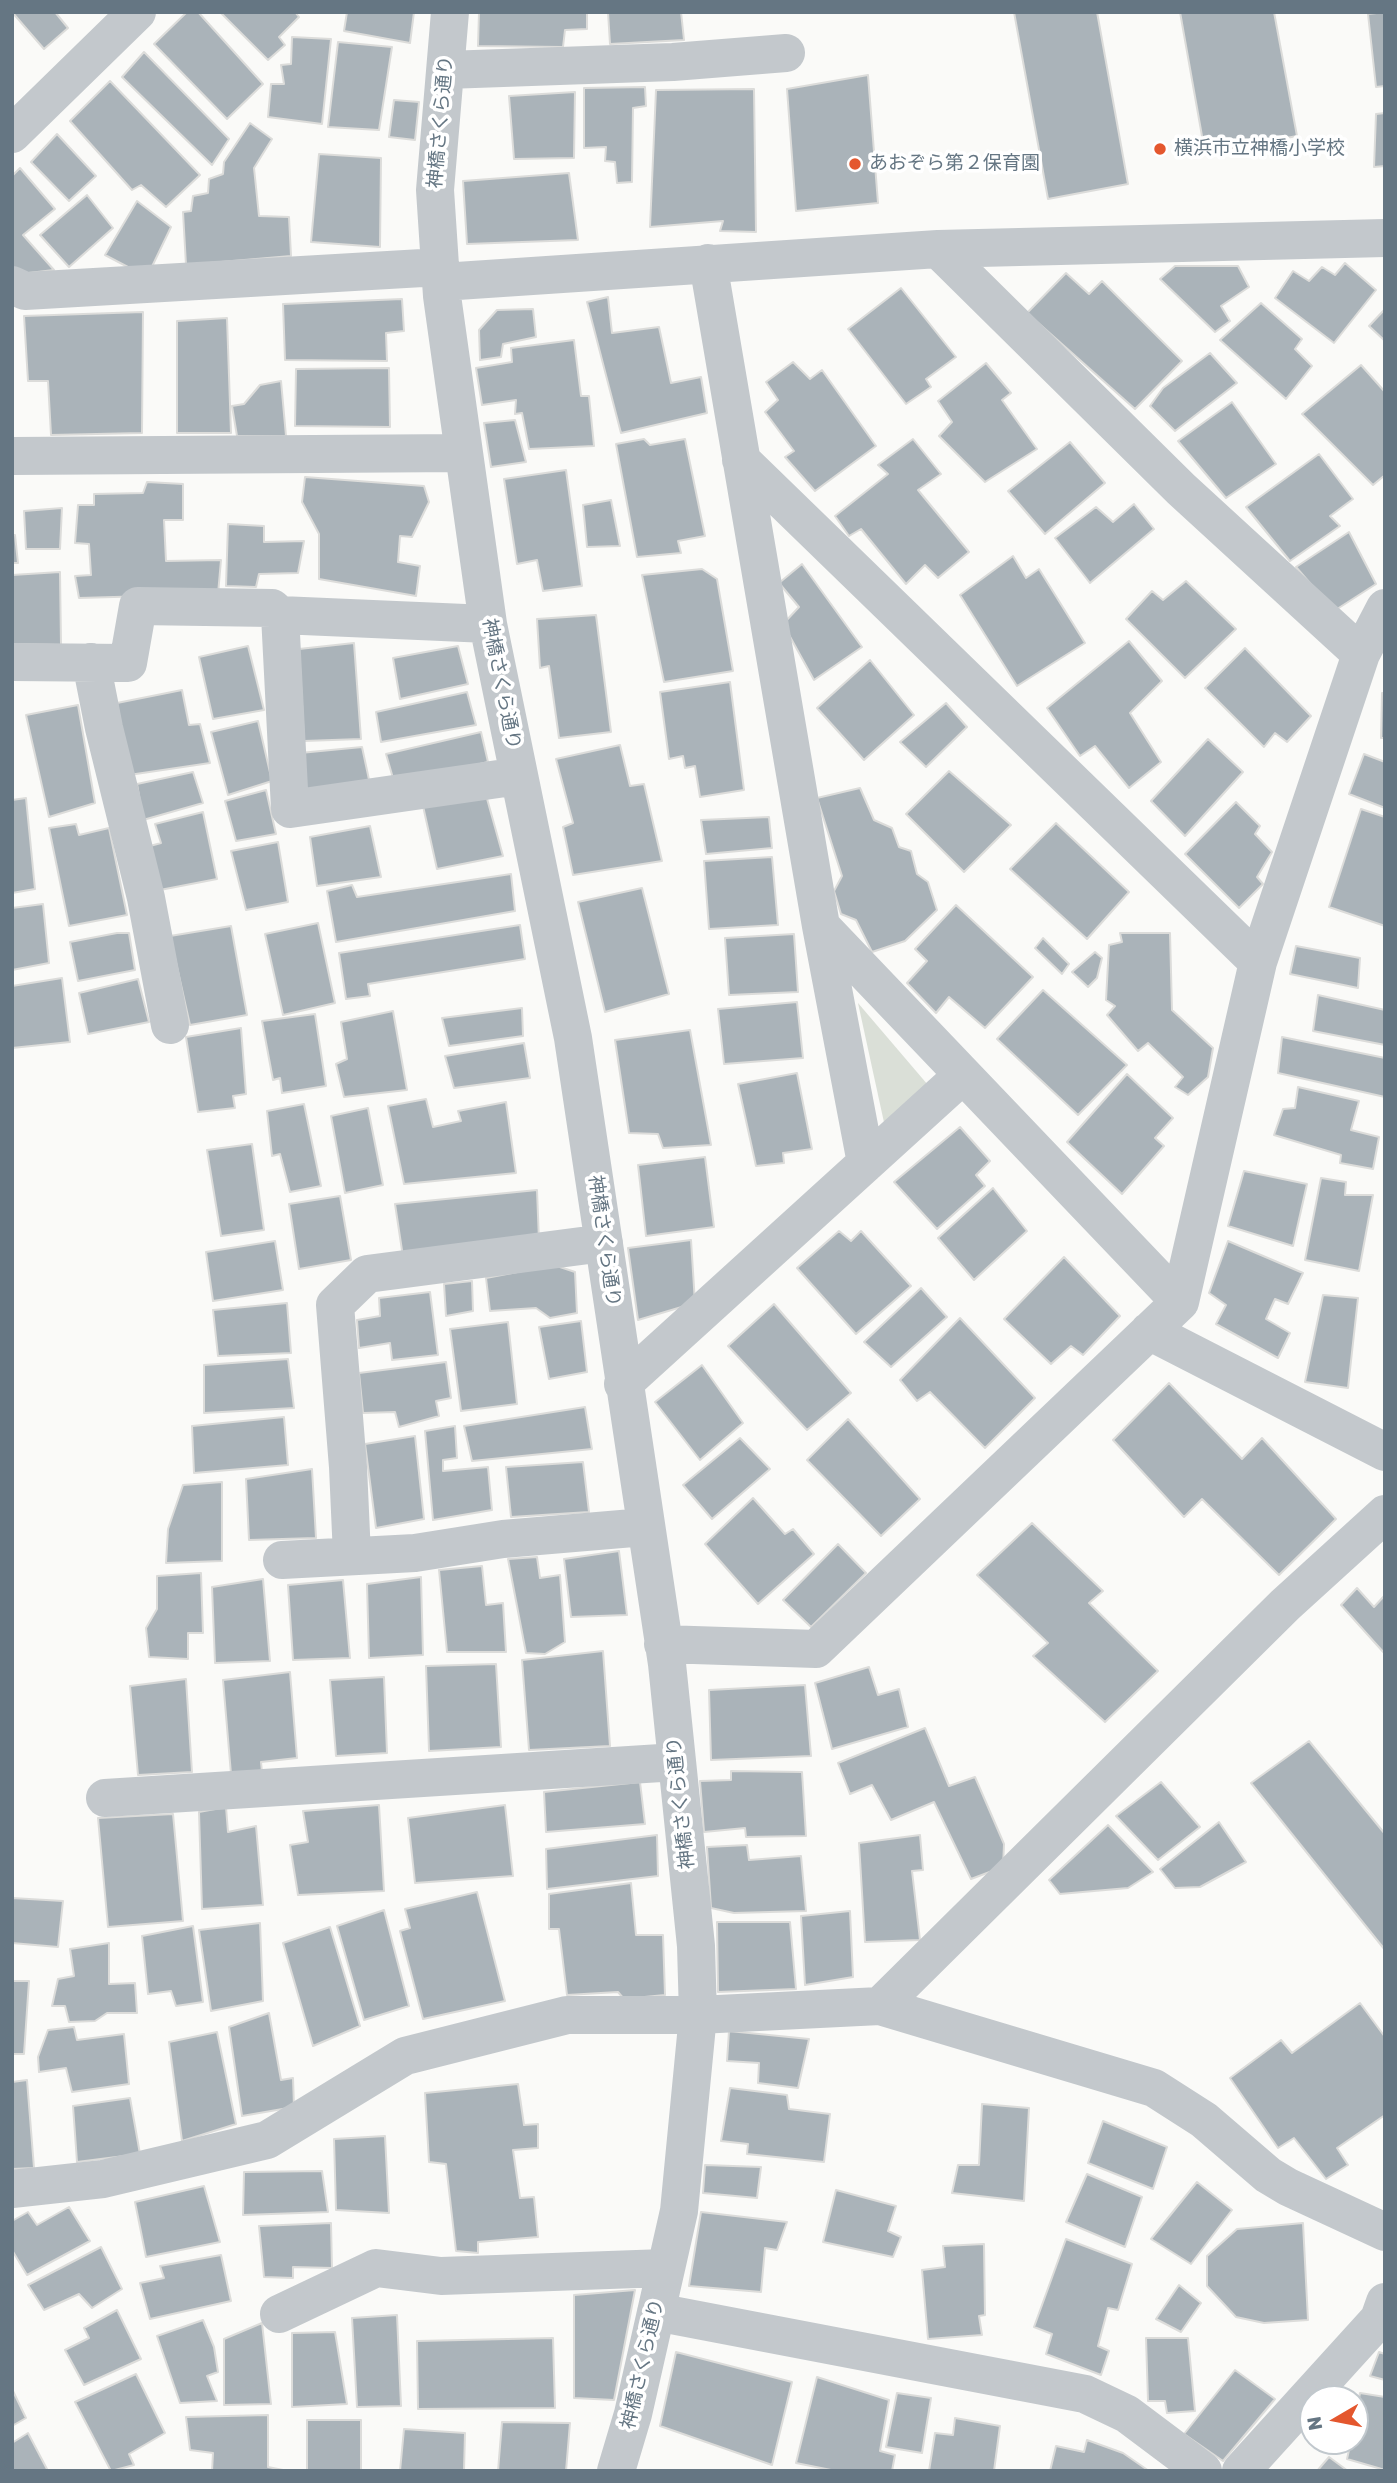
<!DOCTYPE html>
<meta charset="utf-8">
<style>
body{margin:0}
#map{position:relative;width:1397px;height:2483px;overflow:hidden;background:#fafaf8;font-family:Rubik,sans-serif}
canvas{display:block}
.frame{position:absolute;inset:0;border:14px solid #657683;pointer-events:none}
.north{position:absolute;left:1299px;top:2385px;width:70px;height:70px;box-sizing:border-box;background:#fff;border:2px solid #c1c8cd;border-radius:50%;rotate:260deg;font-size:19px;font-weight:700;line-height:28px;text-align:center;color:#657683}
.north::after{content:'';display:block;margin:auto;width:24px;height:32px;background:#e4572e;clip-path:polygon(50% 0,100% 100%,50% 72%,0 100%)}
</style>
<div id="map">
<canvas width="1397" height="2483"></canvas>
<div class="frame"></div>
<div class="north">N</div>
</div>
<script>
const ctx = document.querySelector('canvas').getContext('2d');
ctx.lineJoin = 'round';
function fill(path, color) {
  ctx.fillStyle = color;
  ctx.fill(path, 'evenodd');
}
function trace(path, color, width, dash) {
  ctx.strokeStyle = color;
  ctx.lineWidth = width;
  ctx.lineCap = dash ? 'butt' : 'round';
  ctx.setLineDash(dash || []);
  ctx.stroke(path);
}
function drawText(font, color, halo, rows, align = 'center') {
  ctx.font = font + ' Rubik,"Noto Sans JP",sans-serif';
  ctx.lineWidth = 7;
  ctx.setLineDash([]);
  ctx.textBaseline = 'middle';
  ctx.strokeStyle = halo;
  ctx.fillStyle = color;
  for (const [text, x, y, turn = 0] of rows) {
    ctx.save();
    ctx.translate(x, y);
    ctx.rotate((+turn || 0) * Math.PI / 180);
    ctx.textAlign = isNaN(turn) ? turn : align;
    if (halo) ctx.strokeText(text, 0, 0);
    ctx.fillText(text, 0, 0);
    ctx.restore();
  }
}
fill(new Path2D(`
 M858 1003 928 1085 885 1127Z`), '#dadfd7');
const building = new Path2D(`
 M12 12H55L68 28 44 49Z
 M187 12H198L263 84 227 119 154 44Z
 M220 12H295L299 17 279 37 285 45 268 60Z
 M347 12H414L410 43 344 31Z
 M479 12H587V29L565 30 563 47 478 46Z
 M608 12H681L684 40 610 44Z
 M1014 12H1097L1128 184 1048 199Z
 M1180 12H1274L1297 136 1205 153Z
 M1385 12V86L1376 87 1368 14Z
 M292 37 331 39 322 124 268 117 271 84H284L281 65 291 64Z
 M338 42 392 47 379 130 328 127Z
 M144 52 229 139 212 165 122 77Z
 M868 75 878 203 796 211 787 89Z
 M110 81 200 175 166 207 141 185 132 190 70 121Z
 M645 87 646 106 633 108 632 182 617 183 615 162 605 161 606 147 584 148V88Z
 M754 89 756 232 720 231 723 221 650 227 656 90Z
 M575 92 574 158 514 159 509 96Z
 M394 100 419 102 415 140 389 137Z
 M1385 113V180H1384L1385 166 1374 167 1376 114Z
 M250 123 272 139 254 168 259 216 289 217 291 256 186 265 183 212 191 211 193 196 208 193 209 179 223 174 224 162Z
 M57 134 96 176 69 201 31 162Z
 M319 154 381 158 380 247 311 242Z
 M20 168 55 209 23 235 54 270 12 275V176Z
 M569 173 578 240 467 244 463 181Z
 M87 195 113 228 69 267 40 235Z
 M137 201 171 227 147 277 105 255Z
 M1345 263 1376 290 1334 343 1275 298 1293 271 1309 281 1322 267 1335 275Z
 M1175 266H1238L1249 287 1221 306 1230 321 1215 332 1160 279Z
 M1066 273 1089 294 1102 281 1182 361 1135 409 1027 313Z
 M901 288 956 357 926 379 931 387 906 404 848 329Z
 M608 297 612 333 659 327 671 383 701 377 707 413 621 433 587 302Z
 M402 299 404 331 386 333 387 361 285 360 283 304Z
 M1261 303 1302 339 1295 349 1312 366 1286 399 1220 340Z
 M533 309 536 337 503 344 501 357 480 360 479 330 497 310Z
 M1385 309V341L1369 326Z
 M143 312 142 433 51 435 48 381H28L24 316Z
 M227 318 231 433H177V321Z
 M574 340 581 396H589L594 446 529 449 522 413 515 414 516 400 482 405 476 368 512 362 511 348Z
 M1210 353 1237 383 1175 431 1150 406 1163 388Z
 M793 362 810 379 822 370 876 446 815 491 785 457 794 451 765 412 778 400 766 382Z
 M986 363 1011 393 1002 400 1037 449 985 482 939 436 952 422 938 401Z
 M1361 365 1385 392V475L1373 485 1302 414Z
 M389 368 390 427 295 426 296 369Z
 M281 381 286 436H237L232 406 244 404 260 385Z
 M1232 402 1276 464 1226 498 1178 441Z
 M515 420 526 462 491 467 484 423Z
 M644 439 650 445 685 439 705 536 678 541 681 553 637 557 616 444Z
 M913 439 941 474 918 490 969 552 938 578 925 565 906 584 861 529 849 536 835 516 888 474 878 465Z
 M1070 442 1105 483 1045 534 1008 491Z
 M1319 454 1353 499 1330 516 1340 526 1290 561 1246 507Z
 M566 470 582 586 543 591 537 560 517 564 504 479Z
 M305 477 424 486 429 502 412 537 400 536 398 562 420 566 416 596 319 579V534L302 502Z
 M147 482 183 484V520H164L166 561 221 560 218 594 79 598 75 576 91 575 89 544 75 543 78 505H94V494L143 493Z
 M611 500 620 546 587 547 583 505Z
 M1134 504 1154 529 1090 583 1055 538 1096 507 1113 522Z
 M62 508 60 549H26L24 511Z
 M228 524 264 526V542L304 541 298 573 259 574 256 587 226 586Z
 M1349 532 1376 584 1334 611 1296 567Z
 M12 535H15L18 563H12Z
 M1013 556 1026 578 1039 569 1085 643 1017 686 960 595Z
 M802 564 862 647 814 680 783 624 799 607 779 583Z
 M702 569 717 579 733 671 664 682 642 575Z
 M60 572 61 645 12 644V575Z
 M1186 581 1236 629 1185 678 1126 619 1152 591 1163 600Z
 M596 615 611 732 559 738 549 666 540 668 537 619Z
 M1129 641 1162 681 1130 713 1161 762 1129 788 1095 746 1080 756 1047 708Z
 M354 643 361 739 304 741 299 649Z
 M248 646 264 710 213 719 199 657Z
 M458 646 468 684 400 699 393 658Z
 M1245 648 1311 716 1287 742 1275 733 1264 747 1205 688Z
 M870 660 914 715 864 760 817 708Z
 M730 682 744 790 700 797 695 766 685 768 683 756 669 759 660 692Z
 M182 690 189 725 200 724 210 763 129 775 117 703Z
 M467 692 476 725 381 742 376 712Z
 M1382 693H1385V738H1381Z
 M946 703 967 727 926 767 900 742Z
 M78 705 95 803 49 817 26 715Z
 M258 721 272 781 228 795 211 732Z
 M481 732 488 762 395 785 386 754Z
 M1208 739 1243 772 1185 836 1151 801Z
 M620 745 630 786 644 784 662 861 573 875 563 827 573 823 556 759Z
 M362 747 371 789 304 798 300 753Z
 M1364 754 1385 762V808L1349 794Z
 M949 771 1011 825 964 872 906 814Z
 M193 772 203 803 143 820 137 784Z
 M860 788 874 820 892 828 899 847 911 851 917 874 928 882 937 910 905 941 872 952 856 920 841 914 834 891 842 876 817 798Z
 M266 790 276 834 236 841 225 801Z
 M486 795 503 856 437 869 423 806Z
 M26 798 35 889 12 893V800Z
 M1236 802 1260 826 1255 834 1272 852 1257 877 1263 884 1239 908 1185 854Z
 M1361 809 1385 817V926L1329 907Z
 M203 812 217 879 160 890 150 846 161 843 155 824Z
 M769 817 772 848 706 854 701 820Z
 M1056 823 1129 892 1087 939 1010 869Z
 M76 824 79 835 109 828 127 915 69 926 49 828Z
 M370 826 381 877 317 886 310 837Z
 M278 842 288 902 246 910 231 851Z
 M772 857 778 925 709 929 704 861Z
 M511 874 515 911 336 942 327 891 352 885 357 897Z
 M642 888 669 994 605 1012 578 902Z
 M43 904 49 963 12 970V908Z
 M956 905 1033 977 985 1028 949 997 936 1013 907 983 927 961 915 949Z
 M318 923 335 1003 283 1015 265 934Z
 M520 925 525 959 368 984 370 996 346 999 339 953Z
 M231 926 247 1015 190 1025 170 936Z
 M117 933H129L135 970 78 981 70 942Z
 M1120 933H1170L1172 1010 1213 1048 1208 1077 1188 1095 1175 1087 1183 1077 1148 1043 1138 1051 1107 1015 1115 1006 1106 1000 1109 945 1122 942Z
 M794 934 798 992 729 995 725 938Z
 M1043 938 1069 964 1062 974 1035 948Z
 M1296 946 1360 958 1358 988 1290 974Z
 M1095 952 1102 958 1097 978 1088 987 1072 972Z
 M62 978 70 1042 12 1048V986Z
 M138 979 149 1022 88 1034 79 993Z
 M1043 990 1127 1065 1078 1115 997 1039Z
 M1318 995 1385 1010V1045L1313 1031Z
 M797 1002 803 1058 724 1064 718 1009Z
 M522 1008 523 1036 449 1046 442 1018Z
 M393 1011 407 1090 344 1097 336 1064 347 1059 341 1022Z
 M315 1014 326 1086 282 1093 280 1078 273 1080 262 1021Z
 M241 1028 246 1094 233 1096 235 1108 198 1112 186 1037Z
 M690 1030 711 1145 663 1148 658 1134 629 1133 615 1040Z
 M1282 1037 1385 1058V1097L1278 1073Z
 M524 1043 530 1078 454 1088 445 1056Z
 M797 1073 812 1149 783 1153 784 1163 756 1166 738 1084Z
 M1127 1074 1173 1118 1155 1138 1164 1146 1122 1194 1067 1142Z
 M1298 1087 1359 1101 1351 1130 1379 1137 1373 1169 1340 1163 1341 1155 1274 1135 1283 1109 1295 1108Z
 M426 1099 433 1127 461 1121 458 1111 506 1102 516 1173 404 1184 388 1106Z
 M304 1104 321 1186 290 1192 280 1154 272 1156 267 1111Z
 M368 1108 383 1185 345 1193 331 1116Z
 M960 1127 990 1161 976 1175 985 1186 937 1229 894 1182Z
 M252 1144 264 1230 221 1236 207 1150Z
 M705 1157 714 1227 646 1236 638 1165Z
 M1244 1171 1307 1184 1293 1246 1228 1226Z
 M1321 1178 1346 1182 1345 1195H1373L1359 1271 1305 1260Z
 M993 1188 1027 1231 974 1280 938 1238Z
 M537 1190 539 1241 403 1257 395 1204Z
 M340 1196 351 1260 299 1269 289 1204Z
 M839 1231 851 1241 861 1231 911 1286 856 1334 797 1268Z
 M691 1240 695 1303 638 1320 628 1248Z
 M275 1241 283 1290 213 1301 206 1252Z
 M1228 1241 1303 1273 1288 1304 1275 1299 1266 1319 1290 1333 1278 1358 1216 1324 1226 1305 1209 1293Z
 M1064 1257 1120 1316 1083 1355 1071 1346 1051 1364 1004 1319Z
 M554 1265 575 1272 577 1313 550 1318 536 1308 490 1311 486 1278Z
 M472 1281 473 1311 446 1316 444 1284Z
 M921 1288 947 1317 891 1367 864 1342Z
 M430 1292 438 1355 392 1360 390 1343 359 1348 357 1320 380 1316 379 1298Z
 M1323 1295 1358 1298 1348 1388 1305 1382Z
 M287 1303 291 1353 218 1356 213 1310Z
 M774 1304 851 1393 807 1430 728 1346Z
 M960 1318 1035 1398 985 1448 930 1392 917 1401 900 1380Z
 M581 1321 587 1372 549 1379 539 1327Z
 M508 1322 517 1404 461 1411 450 1329Z
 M288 1359 294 1408 204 1413V1365Z
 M446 1362 451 1398 436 1401 439 1416 399 1427 395 1412 363 1413 359 1373Z
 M702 1365 743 1423 700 1460 655 1402Z
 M1169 1383 1242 1459 1262 1438 1336 1519 1279 1575 1202 1499 1184 1517 1113 1440Z
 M585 1407 592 1449 472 1461 464 1426Z
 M284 1417 288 1465 194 1473 192 1426Z
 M848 1419 920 1499 881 1536 807 1460Z
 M455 1426 457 1458 443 1460V1471L488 1467 492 1510 433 1520 425 1431Z
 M415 1436 424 1519 376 1528 365 1444Z
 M740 1438 770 1469 712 1519 683 1485Z
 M583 1462 589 1512 511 1517 506 1467Z
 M312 1469 316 1538 249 1540 246 1479Z
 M222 1482V1561L166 1563 168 1529 183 1485Z
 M753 1498 785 1534 793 1529 814 1554 758 1604 705 1544Z
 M1032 1523 1103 1591 1089 1603 1158 1671 1105 1722 1033 1656 1048 1643 977 1575Z
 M838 1544 866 1573 811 1627 783 1600Z
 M619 1551 627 1615 571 1617 564 1559Z
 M537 1557 540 1578 560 1575 565 1642 545 1654 526 1653 508 1559Z
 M482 1566 486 1605 503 1603 506 1652H447L439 1570Z
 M201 1573 203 1633H188V1659L149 1657 146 1628 157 1609V1576Z
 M421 1577 423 1655 369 1658 367 1584Z
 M263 1579 270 1661 215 1663 212 1587Z
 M343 1580 350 1658 293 1660 288 1585Z
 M1357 1588 1374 1607 1385 1595V1654L1341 1605Z
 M603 1651 610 1746 529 1750 522 1660Z
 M496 1664 501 1747 429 1751 426 1666Z
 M869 1667 878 1695 899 1689 908 1727 832 1749 815 1683Z
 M290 1672 297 1758 261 1762 262 1772 231 1774 223 1680Z
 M384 1677 387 1753 336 1756 330 1680Z
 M186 1679 192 1772 138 1775 130 1686Z
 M805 1685 811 1756 711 1760 709 1690Z
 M925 1728 949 1786 975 1777 1004 1844 1003 1867 971 1879 934 1802 891 1820 872 1785 850 1794 838 1763Z
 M1309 1741 1385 1834V1950L1251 1783Z
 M731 1771 802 1772 806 1836 746 1837 745 1828 704 1832 700 1781 731 1780Z
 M640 1782 645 1824 546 1832 544 1792Z
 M1161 1782 1200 1827 1158 1860 1116 1816Z
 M379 1805 384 1891 298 1895 290 1845 308 1842 303 1811Z
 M505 1805 513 1876 415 1883 408 1818Z
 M226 1807 228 1832 256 1826 263 1905 202 1909 199 1812Z
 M173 1814 183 1921 108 1927 98 1818Z
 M1219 1822 1246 1862 1200 1887 1175 1888 1160 1869Z
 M1108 1825 1153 1872 1128 1888 1060 1894 1049 1880Z
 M657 1835 658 1876 547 1889 546 1849Z
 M920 1835 923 1870 912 1871 920 1940 865 1942 859 1843Z
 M747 1845 749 1860 801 1856 806 1911 734 1913 711 1908 707 1847Z
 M631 1883 636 1935H663L665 1995 624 1999 618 1992 567 1995 559 1929H549V1894Z
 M477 1892 505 2001 423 2019 400 1931 410 1928 405 1909Z
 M12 1898 63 1901 58 1947 12 1943Z
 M384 1910 409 2006 364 2020 337 1926Z
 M850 1911 853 1977 805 1985 801 1916Z
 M717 1922H790L796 1989 718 1992Z
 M260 1923 263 2001 211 2011 199 1930Z
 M193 1926 203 2002 176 2006 171 1991 148 1994 142 1936Z
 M330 1927 360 2026 313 2046 283 1943Z
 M109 1943V1984L135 1983 137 2013H107L95 2021 69 2022 65 2006H52L58 1979 74 1976 70 1949Z
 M12 1981H29L24 2054H12Z
 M1360 2003 1385 2037V2115L1337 2148 1348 2165 1326 2179 1294 2138 1278 2148 1230 2078 1281 2040 1292 2053Z
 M269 2013 281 2080 293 2078 294 2107 242 2116 229 2027Z
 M74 2027 77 2040 124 2034 129 2084 72 2092 66 2068 39 2072 38 2057 48 2030Z
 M729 2031 809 2039 798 2088 758 2083 759 2063 727 2061Z
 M217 2032 236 2124 182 2141 169 2042Z
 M27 2080 34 2168 12 2169V2082Z
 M518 2084 524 2125 538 2124V2148L513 2150 520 2198 534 2197 538 2237 478 2242V2253L456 2251 446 2164 429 2162 425 2093Z
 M730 2088 787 2095 789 2109 830 2114 824 2162 747 2154 748 2144 721 2141Z
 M130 2098 140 2154 77 2162 73 2106Z
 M982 2104 1029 2108 1024 2201 952 2193 958 2165H979Z
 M1103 2121 1167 2147 1153 2189 1088 2163Z
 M385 2136 389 2213 336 2210 334 2139Z
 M705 2165 761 2167 757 2198 703 2193Z
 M322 2171 328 2212 243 2215 244 2172Z
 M1087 2174 1142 2197 1125 2247 1066 2222Z
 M1197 2182 1232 2210 1191 2264 1151 2239Z
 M204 2186 220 2242 146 2257 135 2202Z
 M836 2190 896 2206 888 2231 901 2237 893 2257 823 2242Z
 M69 2207 90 2241 27 2275 12 2250V2221L28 2212 37 2225Z
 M701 2212 787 2222 777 2250 765 2248 761 2292 689 2286Z
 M331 2223 332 2268 293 2267V2278L264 2277 259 2226Z
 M1303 2223 1308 2320 1264 2323 1236 2317 1207 2286V2256L1237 2229Z
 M1066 2239 1132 2264 1118 2310 1108 2308 1098 2346 1109 2351 1101 2375 1046 2354 1052 2334 1034 2327Z
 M984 2244 985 2315 979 2316 982 2335 928 2339 922 2270 945 2267 943 2246Z
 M101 2247 122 2289 92 2308 79 2294 44 2310 28 2285Z
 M221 2255 231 2301 150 2319 140 2283 164 2278 160 2266Z
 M1179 2285 1201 2303 1181 2332 1156 2319Z
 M635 2290 614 2400 574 2398V2295Z
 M117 2310 141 2359 84 2385 65 2350 89 2338 84 2328Z
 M397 2315 401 2406 357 2407 352 2318Z
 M203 2320 214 2347 218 2372 207 2376 217 2401 180 2403 157 2336Z
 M262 2323 271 2404 224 2405V2339Z
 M335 2332 347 2404 292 2407V2333Z
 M553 2338 555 2408 418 2409 417 2341Z
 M1146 2338H1188L1195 2411 1167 2413 1165 2401H1148Z
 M676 2352 792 2382 772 2465 660 2426Z
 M1379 2352 1385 2354V2380L1370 2376Z
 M1235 2370 1275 2399 1223 2461 1184 2434Z
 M136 2374 165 2433 129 2454 134 2465 111 2471 75 2402Z
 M817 2377 889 2400 880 2451 895 2455 892 2471H836L796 2463Z
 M12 2389 26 2418 12 2426Z
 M897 2393 931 2398 922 2453 886 2447Z
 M1360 2393 1385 2397V2470L1347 2459 1351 2441H1355V2419Z
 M268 2415V2467L288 2471H212L213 2453 190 2450 186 2417Z
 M955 2418 1000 2426 994 2471H929L935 2433 953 2435Z
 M307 2420H361V2471H307Z
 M502 2422 570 2423 566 2471H498Z
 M404 2429 465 2433 464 2471H400Z
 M28 2433 48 2471H12V2443Z
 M1087 2440 1123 2453 1149 2471H1050L1056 2446 1084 2452Z
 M1329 2457 1348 2471H1317Z`);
fill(building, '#aab3b9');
trace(building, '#dcdcda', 2);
trace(new Path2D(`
 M450 12 435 190 442 296 488 624 573 1038 667 1664 696 1946 698 2015 679 2211 633 2414 616 2471
 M446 70 673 62 786 53
 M12 134 137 12
 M938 249 1181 489 1361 654
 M708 263 821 926 866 1163
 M442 282 938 249 1385 238
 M12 285 25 291 440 267
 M12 456 464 453
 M741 460 1258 962
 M280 615 290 809 519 776
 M12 662 128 663 138 606 272 608 280 615 488 624
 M91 662 104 728 146 898 170 1025
 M821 926 1180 1302
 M1149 1331 1385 1452
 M623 1384 963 1075
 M352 1556 348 1467 335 1305 367 1274 604 1243
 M282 1560 415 1553 503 1539 645 1527
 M663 1644 816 1649 1180 1302 1258 962 1361 654 1385 608
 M105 1798 677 1762
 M880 2006 1154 2088 1204 2120 1268 2175 1288 2187 1385 2232
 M12 2189 103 2179 267 2140 405 2056 567 2015H698L880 2006 1285 1605 1385 1514
 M656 2312 1085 2394 1127 2414 1203 2471
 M279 2314 376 2268 441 2276 665 2268
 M1241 2471 1379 2319 1385 2302`), '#c3c8cc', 38);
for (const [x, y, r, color] of [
 [1160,149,7,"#e4572e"],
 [855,164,7,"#e4572e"]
]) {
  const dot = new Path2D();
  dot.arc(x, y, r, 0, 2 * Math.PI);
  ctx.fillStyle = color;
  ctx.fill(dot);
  trace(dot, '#fff', 2.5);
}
drawText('19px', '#657683', '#fff', [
 ["神橋さくら通り",441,122,-85],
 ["神橋さくら通り",501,684,79],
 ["神橋さくら通り",604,1241,82],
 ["神橋さくら通り",681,1803,-96],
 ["神橋さくら通り",643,2364,-77]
]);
drawText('19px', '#657683', '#fff', [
 ["横浜市立神橋小学校",1174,149],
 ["あおぞら第２保育園",869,164]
], 'left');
</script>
